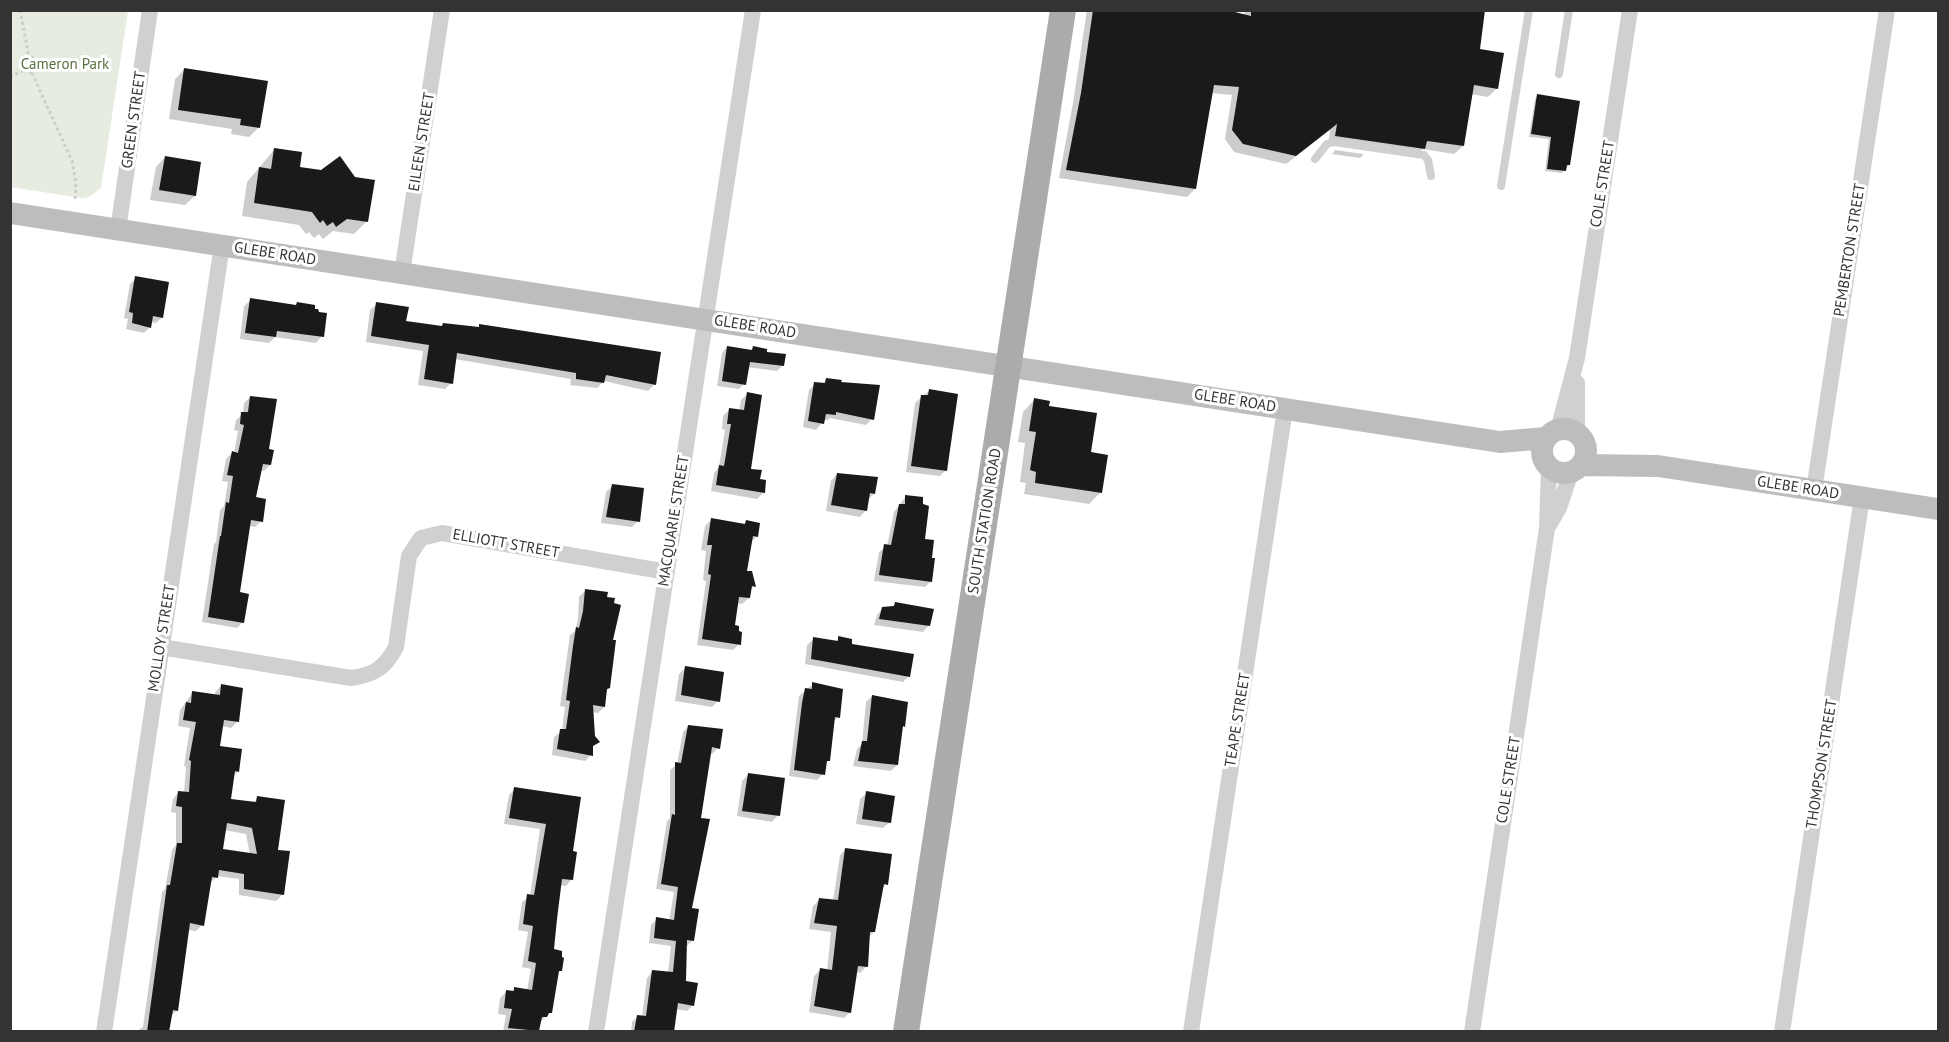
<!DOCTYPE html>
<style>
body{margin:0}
#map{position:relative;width:1949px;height:1042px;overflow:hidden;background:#fff;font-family:"PT Sans",sans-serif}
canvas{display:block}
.frame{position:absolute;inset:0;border:12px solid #333;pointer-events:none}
</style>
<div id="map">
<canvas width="1949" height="1042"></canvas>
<div class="frame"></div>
</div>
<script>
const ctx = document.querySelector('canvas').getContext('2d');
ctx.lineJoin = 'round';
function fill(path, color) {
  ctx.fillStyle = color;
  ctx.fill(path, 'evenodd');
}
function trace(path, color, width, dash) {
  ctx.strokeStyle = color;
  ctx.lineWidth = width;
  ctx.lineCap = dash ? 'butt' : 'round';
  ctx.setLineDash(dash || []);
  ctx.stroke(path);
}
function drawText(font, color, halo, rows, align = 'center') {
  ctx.font = font + ' "PT Sans",sans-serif';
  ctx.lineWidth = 6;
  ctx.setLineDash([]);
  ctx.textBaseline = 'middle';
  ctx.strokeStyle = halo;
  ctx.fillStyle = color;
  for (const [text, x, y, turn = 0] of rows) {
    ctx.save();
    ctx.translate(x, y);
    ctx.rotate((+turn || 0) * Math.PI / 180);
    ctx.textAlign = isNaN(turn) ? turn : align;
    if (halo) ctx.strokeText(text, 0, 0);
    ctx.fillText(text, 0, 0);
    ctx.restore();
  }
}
fill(new Path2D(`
 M11 10 128 11 101 188 89 197 81 198 11 187Z`), '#e6ecdf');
fill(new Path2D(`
 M1087 10H1222L1244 16 1245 10H1484L1478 50 1497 88 1488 97 1471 94 1463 146 1454 154 1423 149 1416 156 1328 144 1330 130 1286 164 1234 152 1225 139 1232 95 1211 93 1195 189 1187 197 1059 178 1073 103Z
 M185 69 259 127 249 137 231 134 232 129 169 119 175 79Z
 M1538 96 1569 165 1562 173 1545 171 1549 139 1529 137 1535 99Z
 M274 150 298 168 367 221 354 234 333 231 323 239 319 234 314 238 309 232 306 234 299 225 242 216 247 182Z
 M1335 150 1363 154V155L1360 158 1332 154Z
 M165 157 195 196 185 205 150 200 156 167Z
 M136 278 162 317 156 323 151 322 150 327 144 333 126 329 128 319 124 318 130 284Z
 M251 300 295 306 322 336 316 343 275 337 269 343 240 339 244 306Z
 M377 304 405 322 441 327 443 324 477 329 480 326 659 353 654 385 648 391 604 381 597 388 570 385 571 379 455 359 451 383 445 389 418 385 423 351 366 342 370 310Z
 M727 347 750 351 753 348 765 353 783 365 777 371 747 367 744 384 739 389 717 386 722 353Z
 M826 380 872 419 866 425 830 418 828 420H824L816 430 803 427 809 390 815 384 821 385Z
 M929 391 946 470 940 476 906 472 915 403Z
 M747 394 749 470 758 481 765 482 763 493 757 499 711 491 714 473 719 467 725 430 722 429 723 416 729 410 739 411 741 400Z
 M250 397 270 465 264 471 260 470 254 498 261 521 255 527 249 526 238 594 243 622 237 628 202 622 214 544 216 542 220 510 224 506 228 482 222 481 226 459 232 453 234 454 238 431 234 430 236 420 243 414 244 403Z
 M1034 400 1048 408 1089 454 1101 492 1089 504 1024 494 1026 483 1020 482 1025 443 1018 442 1023 412Z
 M837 474 874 494 867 500 866 510 860 517 826 511 831 481Z
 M612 486 638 521 632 527 601 523 606 492Z
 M906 496 923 540 931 581 925 587 874 581 879 552 887 546 894 512Z
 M711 520 743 525 746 522 756 537 750 543 745 572 754 586 750 591 749 598 742 604 737 603 734 627 739 644 733 650 697 645 706 581 703 580 706 551 701 550 705 526Z
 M586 590 611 641 609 688 606 691 604 707 598 713 592 712 594 736 598 742 591 748V755L585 761 552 755 554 737 562 731 565 707 560 706 570 635 575 631 578 619 579 597Z
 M896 603 929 625 923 632 874 625 877 615 883 608H891Z
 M839 638 850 645 909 676 903 682 805 664 807 645 814 639 835 642Z
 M685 668 718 701 712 707 675 701 679 674Z
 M813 684 838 717 833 722 829 760 825 764 823 774 817 780 789 776 799 696Z
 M221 686 237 722 231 728 221 726 218 747 238 771 233 776 229 800 253 803 258 798 276 851 282 895 276 901 239 895V879L217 876 210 883 202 925 196 931 187 930 177 1010 170 1017 168 1032H136L143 1027 162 892 165 889 172 850 176 845V813L171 812 173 799 179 792 184 793 186 767 184 766 190 728 178 726 180 710 193 692 215 696V692ZM224 830 246 834 250 855 221 850Z
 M872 696 903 726 901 728 897 765 891 771 853 766 857 749 862 744 866 702Z
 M689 726 718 748 712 754 709 753 699 819 691 910 693 940 687 946H685L684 982 693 1005 687 1011 676 1009 672 1032H631L632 1022 638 1016 642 1017 647 978 652 972 668 973 671 946 649 943 651 925 657 919 669 921 674 892 656 889 667 821 670 818V770L677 764 683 732Z
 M749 774 778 815 772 822 737 816 742 781Z
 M515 789 571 852 572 879 566 886 559 885 552 951 560 970 557 974 551 1012 540 1022 538 1032H503L506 1015 498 1014 500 998 506 992H511L515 988 527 990 531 969 522 967 528 932 518 930 522 902 530 896 540 829 504 824 509 795Z
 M867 793 890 822 883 828 856 824 860 799Z
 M846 849 886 884 882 888 874 932 869 937 866 967 860 973 856 972 850 1012 844 1018 809 1012 814 976 820 970 827 971 831 932 809 929 813 906 819 900 833 901 840 855Z`), '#0003');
fill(new Path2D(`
 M1093 10H1227L1251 16V10H1485L1480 49 1504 53 1498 89 1474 85 1464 146 1427 141 1425 149 1335 136 1337 124 1296 156 1243 144 1232 130 1239 87 1214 85 1196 189 1066 170 1081 93Z
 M184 68 268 81 260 128 240 125 241 119 178 110Z
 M1537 94 1580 101 1570 165H1567L1566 171 1547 169 1551 137 1531 134Z
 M274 148 302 152 300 167 321 170 340 156 355 177 375 180 368 222 347 219 336 227 333 222 327 226 323 220 320 223 312 212 254 203 259 167 271 169Z
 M165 156 201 162 196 196 159 190Z
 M135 276 169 282 163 318 153 316 151 328 132 323 133 313 129 312Z
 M250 298 296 305 297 302 315 305V309H318L319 312 327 313 324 337 277 331 276 337 245 333Z
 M376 302 409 307 406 321 442 326 443 323 479 327V324L661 352 656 385 606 375 604 383 576 379V373L457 353 453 384 424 379 429 345 371 336Z
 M727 346 752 350 753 346 767 349V352L786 354 784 366 750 362 746 385 722 381Z
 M826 378 842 380 841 382 880 385 874 420 836 412V415L826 414 824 424 808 421 814 382 825 383Z
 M929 389 958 394 947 471 911 466 921 395H928Z
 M747 392 762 395 751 469 762 470 760 479 766 480 765 493 716 485 719 465 724 466 731 424H727L729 408 744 410Z
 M250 396 277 399 269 449 274 450 271 465 263 464 256 497 266 499 263 522 251 520 240 592 249 594 244 623 208 617 220 536H221L226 502 229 503 233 476 227 475 232 451 238 453 244 425 240 424 241 412H248Z
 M1034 398 1050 401 1049 406 1097 413 1091 452 1108 455 1102 493 1035 483 1036 472 1030 470 1036 432 1029 431Z
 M837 473 878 477 875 494 870 493 867 511 831 505Z
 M612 484 644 488 640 522 606 517Z
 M905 495 923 497V504L929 506 925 539 934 540 932 558H935L932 582 879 575 884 544 891 545 899 504H905Z
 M711 518 745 524 746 520 760 523 758 537 753 536 747 571H752L756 587 752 586 750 598 739 597 735 625 739 626V631L742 632 741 645 702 639 711 575 708 574 712 545H707Z
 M585 589 608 592 607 597 615 598 614 603 621 605 613 640H616L610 688 607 689 605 707 593 705 595 736 600 742 593 746V756L557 749 560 729H566L570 701 566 700 573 646 576 627 579 628 583 611Z
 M895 602 934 609 930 626 879 619 882 607 894 606Z
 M838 636 852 639V644L914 654 910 677 811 659 813 637 838 641Z
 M685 666 724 672 720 702 681 695Z
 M812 682 843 689 840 718 835 717 830 761H827L825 775 794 770 802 703 805 688 812 689Z
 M221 684 243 688 239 722 224 720 220 746 242 749 239 772 235 771 231 799 256 802 257 796 285 800 278 850 290 851 284 895 244 889V874L219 870 218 878 212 877 204 926 190 923 178 1011 173 1010 169 1032H147L167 885H170L177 843H182V807L176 806 178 791 189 792 191 761 189 760 196 722 183 720 186 702 191 703 192 691 220 695ZM227 823 252 828 257 854 223 849Z
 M872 695 908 702 905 727 903 726 898 765 858 761 862 741H867Z
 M688 725 723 729 720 749 712 747 701 818 710 819 692 908 699 909 694 941 687 940 686 981 698 983 694 1006 678 1003 674 1032H634L637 1015 646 1016 652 970 673 972 676 941 654 938 656 917 674 920 678 887 661 884 672 814 675 815V762L681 763Z
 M748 773 785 778 780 816 742 811Z
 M514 787 581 797 573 851 577 852 573 880 562 879 557 919 554 949 562 951V957L564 958 562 971H559L552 1013H549L547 1017H542L539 1031 508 1028 512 1009 504 1008 506 990 514 991V987L532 990 536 963 528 961 533 926 523 924 527 894 534 895 546 824 509 818Z
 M866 791 895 796 891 823 862 819Z
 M845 848 892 854 888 885 884 884 875 932H870L868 967 858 966 851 1013 814 1006 820 968 832 970 837 926 814 923 819 898 838 900Z`), '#1a1a1a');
trace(new Path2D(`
 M20 10 29 57
 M23 65a8 8 0 1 1 16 0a8 8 0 1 1-16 0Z
 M32 73 72 161 76 182 75 200
 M10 77 25 70`), '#cdcdcd', 3, [3, 3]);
trace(new Path2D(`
 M1559 74 1569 10
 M1315 159 1327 144 1334 142 1424 155 1428 160 1431 176
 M1501 186 1529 10`), '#d0d0d0', 8);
trace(new Path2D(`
 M118 230 150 10
 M402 273 442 10
 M1577 383V434
 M1558 430 1577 358 1630 10
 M1814 490 1887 10
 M1549 525 1559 508 1571 472
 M161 647 351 678C374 675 385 668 396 647L409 556 421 538 442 533 667 572
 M104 1032 222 245
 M596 1032 753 10
 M1191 1032 1285 409
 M1472 1032 1547 528 1549 467
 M1782 1032 1862 497`), '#d0d0d0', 16);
trace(new Path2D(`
 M10 213 1500 442 1546 438
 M1542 451a22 22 0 1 1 44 0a22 22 0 1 1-44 0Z
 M1581 465 1658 466 1938 509`), '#bdbdbd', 22);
trace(new Path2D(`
 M906 1032 1063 10`), '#ababab', 26);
drawText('15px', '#56703f', '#fff', [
 ["Cameron Park",65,65]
]);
drawText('15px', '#333', '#fff', [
 ["GREEN STREET",134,120,-82],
 ["EILEEN STREET",422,142,-81],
 ["COLE STREET",1603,184,-81],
 ["PEMBERTON STREET",1850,250,-81],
 ["GLEBE ROAD",275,254,9],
 ["GLEBE ROAD",755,327,9],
 ["GLEBE ROAD",1235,401,9],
 ["GLEBE ROAD",1798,488,9],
 ["MACQUARIE STREET",674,521,-81],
 ["SOUTH STATION ROAD",985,521,-81],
 ["ELLIOTT STREET",506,544,10],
 ["MOLLOY STREET",162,638,-81],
 ["TEAPE STREET",1238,720,-81],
 ["THOMPSON STREET",1822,764,-81],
 ["COLE STREET",1509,780,-81]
]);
</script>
